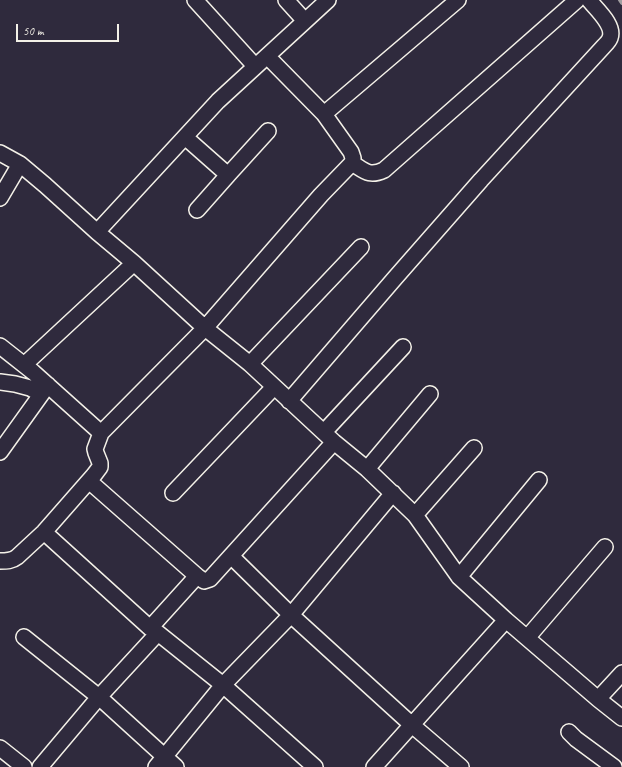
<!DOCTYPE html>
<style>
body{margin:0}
#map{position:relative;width:622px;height:767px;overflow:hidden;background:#2f2a3d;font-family:Caveat,sans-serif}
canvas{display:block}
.scale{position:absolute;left:16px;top:24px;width:103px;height:18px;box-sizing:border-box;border:2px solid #f4f1e8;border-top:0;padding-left:5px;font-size:12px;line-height:14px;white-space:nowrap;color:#f4f1e8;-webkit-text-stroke:3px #2f2a3d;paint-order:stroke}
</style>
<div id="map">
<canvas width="622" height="767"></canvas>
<div class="scale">50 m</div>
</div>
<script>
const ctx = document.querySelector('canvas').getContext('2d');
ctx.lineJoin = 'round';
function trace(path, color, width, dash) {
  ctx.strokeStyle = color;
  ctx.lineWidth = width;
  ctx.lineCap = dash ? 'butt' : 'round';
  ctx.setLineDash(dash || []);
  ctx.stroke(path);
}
trace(new Path2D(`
 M620 0 622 3`), '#a19ea0', 4);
const minor = new Path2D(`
 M195 0 255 66
 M286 0 305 21
 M324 114 458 0
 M185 137 228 175 197 210
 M0 153 20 164 45 185 97 232 134 263 205 328 250 364 334 442 367 469 415 515 459 577 506 620 598 699 622 718
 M352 163C365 171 369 177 384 170L577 0
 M228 175 268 131
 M0 198 20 164
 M97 232 218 101 328 0
 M0 346 33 372 101 433
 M250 364 361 247
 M24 365 134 263
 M0 382 15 384 30 388 41 394
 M289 401 395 278 481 180 604 46C606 44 609 41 610 38 615 25 596 9 589 0
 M324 432 403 347
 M0 452 48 385
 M367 469 430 394
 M89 481 197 576
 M173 493 274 387
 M415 515 474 448
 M44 532 150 628 158 633 223 685 315 767
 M231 556 291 615 393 493
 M0 561C7 561 12 561 17 557L44 532 94 475 100 467V463L96 453 95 449 101 433 205 328 321 195 352 163 353 158 351 152 324 114 267 56
 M459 577 539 480
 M150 628 197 576 204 581 210 579 334 442
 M24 637 99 697 158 633
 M527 638 605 547
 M598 699 622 673
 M569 732 576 739 614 767
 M0 748 24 767
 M40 767 99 697 176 767
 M156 767 223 685 291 615 412 725 461 767
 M374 767 506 620`);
trace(minor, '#f4f1e8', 18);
trace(minor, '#2f2a3d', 15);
</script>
